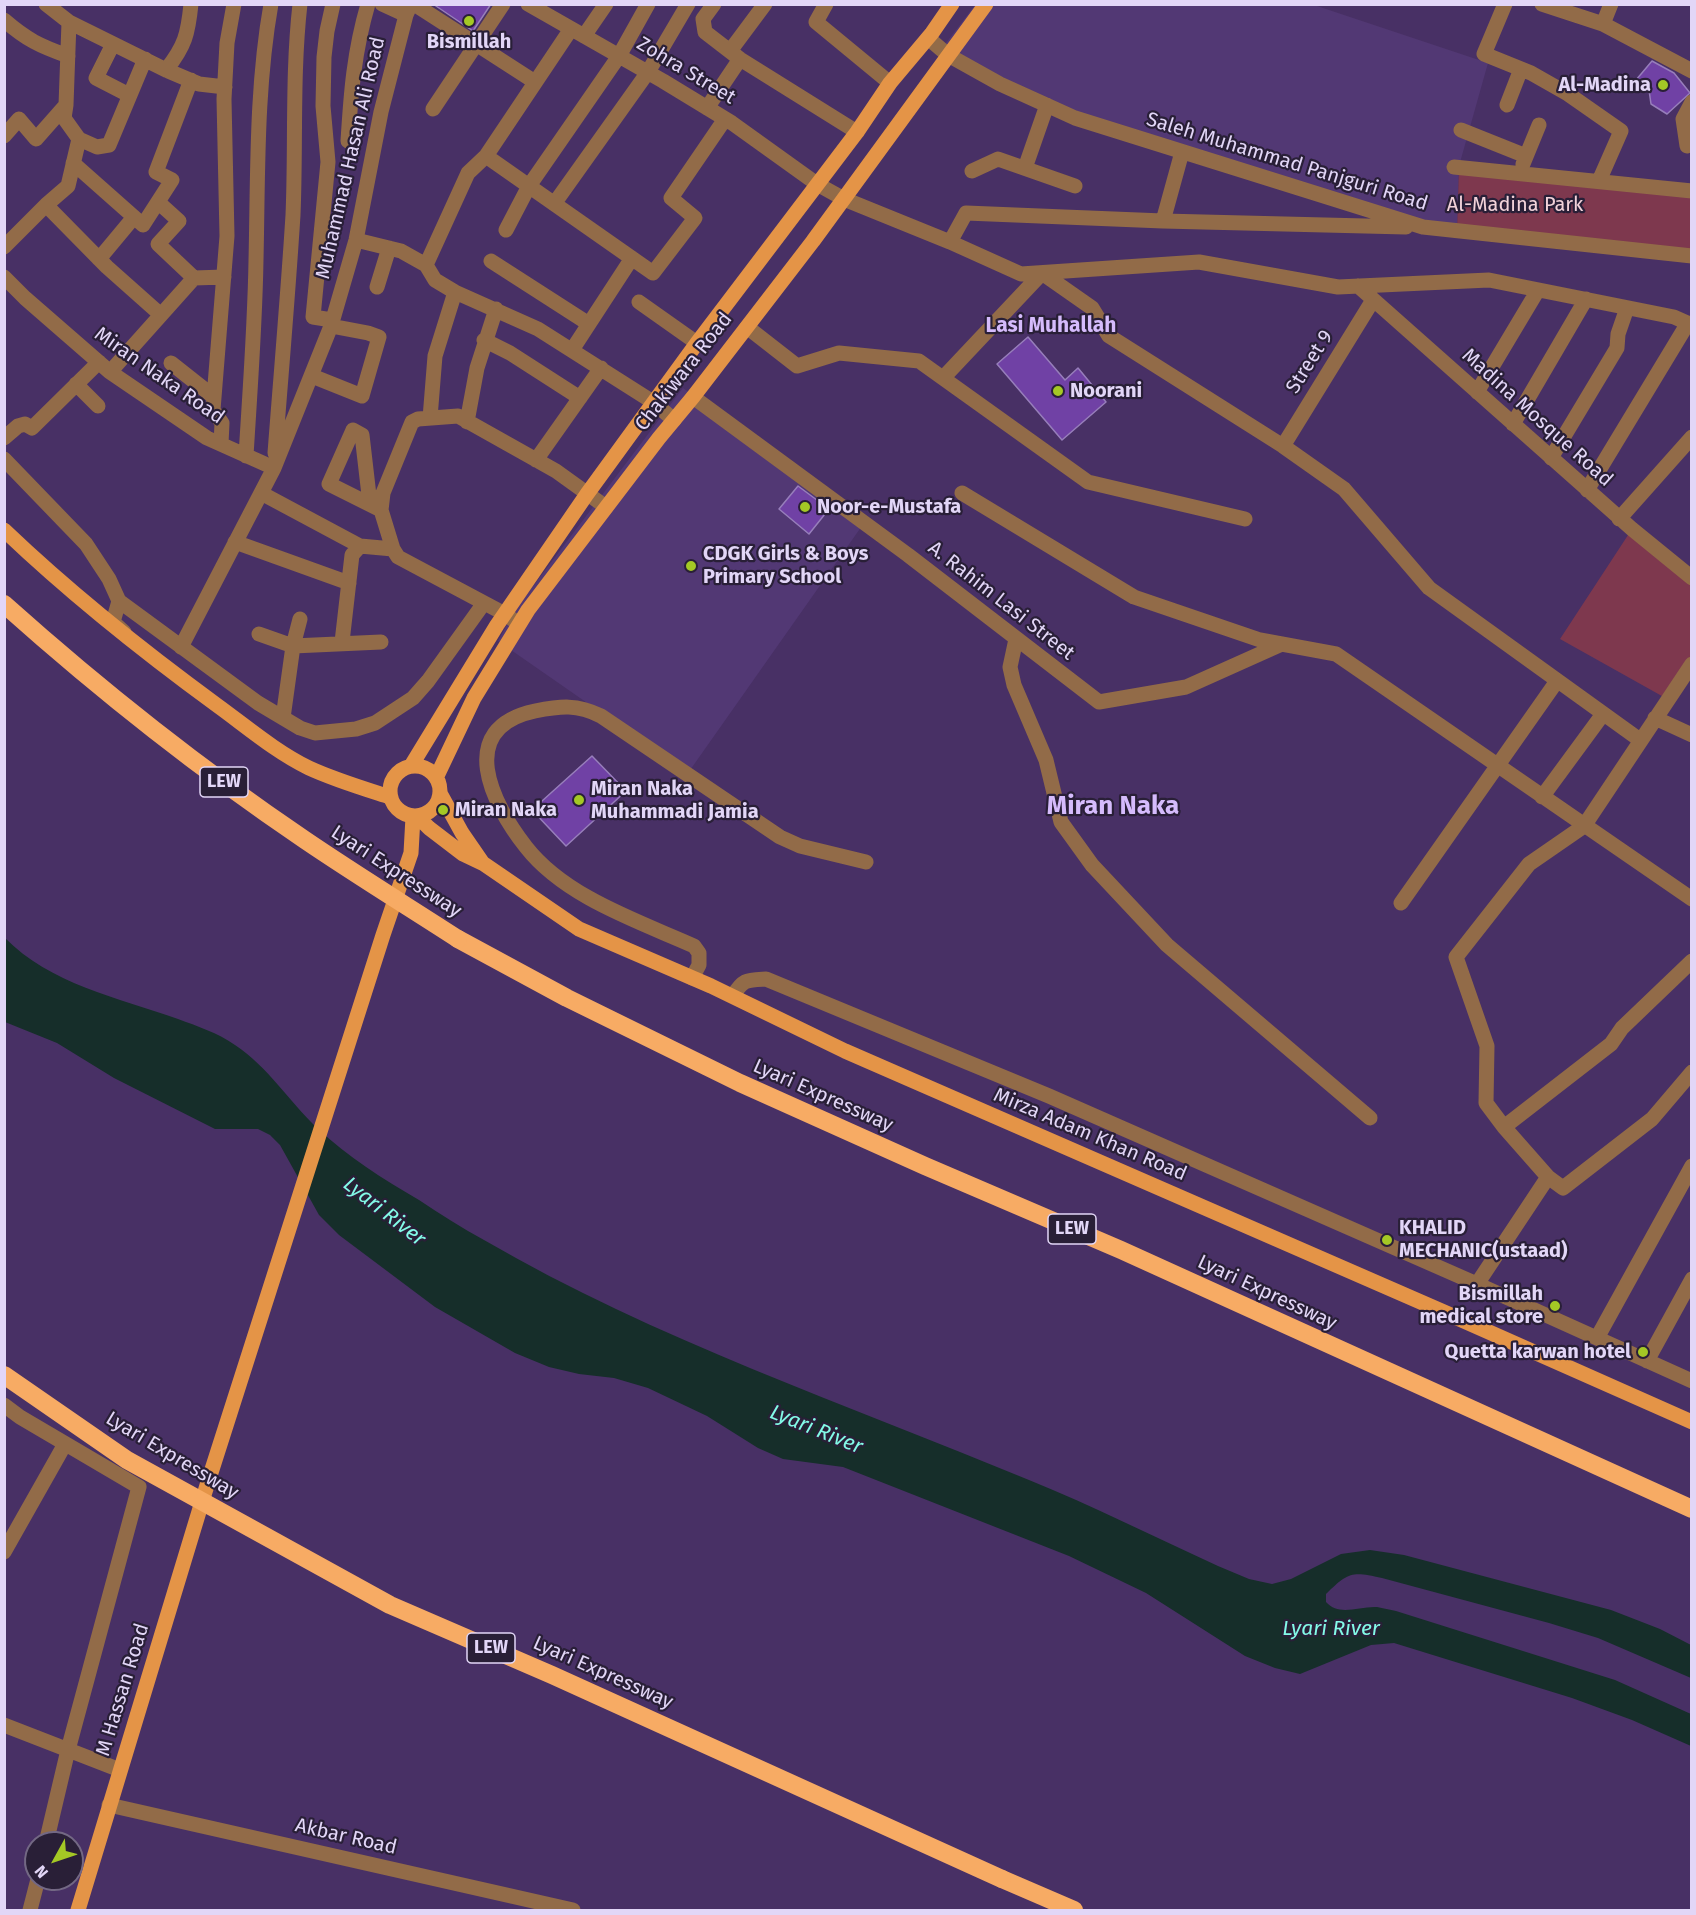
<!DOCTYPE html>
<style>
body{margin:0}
#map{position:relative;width:1696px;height:1915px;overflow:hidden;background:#483065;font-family:"Fira Sans",sans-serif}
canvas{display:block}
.frame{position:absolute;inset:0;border:6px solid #e2d6f7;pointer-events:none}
.north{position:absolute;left:24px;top:1831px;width:60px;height:60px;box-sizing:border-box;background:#291f37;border:2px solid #736884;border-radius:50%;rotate:230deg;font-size:16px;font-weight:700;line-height:24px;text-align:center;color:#e2d6f7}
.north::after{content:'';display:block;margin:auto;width:21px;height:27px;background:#a4c825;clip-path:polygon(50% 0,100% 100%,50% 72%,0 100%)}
</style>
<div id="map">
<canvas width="1696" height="1915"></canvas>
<div class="frame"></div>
<div class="north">N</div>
</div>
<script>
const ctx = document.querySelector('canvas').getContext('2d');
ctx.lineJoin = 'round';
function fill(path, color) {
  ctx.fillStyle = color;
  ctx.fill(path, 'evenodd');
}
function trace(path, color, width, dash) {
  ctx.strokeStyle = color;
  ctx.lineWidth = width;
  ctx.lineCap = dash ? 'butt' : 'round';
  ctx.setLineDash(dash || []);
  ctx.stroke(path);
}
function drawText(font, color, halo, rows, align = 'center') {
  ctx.font = font + ' "Fira Sans",sans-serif';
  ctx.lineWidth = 4.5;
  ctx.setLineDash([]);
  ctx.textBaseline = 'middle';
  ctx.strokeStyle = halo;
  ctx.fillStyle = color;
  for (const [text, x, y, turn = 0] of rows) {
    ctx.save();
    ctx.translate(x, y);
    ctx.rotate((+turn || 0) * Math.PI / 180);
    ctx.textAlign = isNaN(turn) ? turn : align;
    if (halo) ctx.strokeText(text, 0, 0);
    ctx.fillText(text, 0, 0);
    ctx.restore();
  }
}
fill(new Path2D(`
 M1311 4 1488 63 1459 166 1457 231 1075 118 943 47 975 5Z
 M683 388 864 523 688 773 498 641 515 610Z`), '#523874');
fill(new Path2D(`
 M1459 166 1691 192V256L1457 231Z
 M1632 529 1691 578V665L1669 700 1560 639Z`), '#7e384e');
fill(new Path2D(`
 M4 937C51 985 117 997 178 1019 197 1026 218 1033 235 1045 268 1067 289 1101 317 1128 348 1157 383 1179 419 1200 440 1214 462 1228 484 1240 656 1340 846 1404 1029 1480 1093 1506 1155 1537 1218 1566L1249 1579 1272 1584 1291 1579 1341 1554 1370 1550 1404 1555 1611 1610 1660 1629 1691 1645V1678L1598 1638 1549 1623 1382 1578C1352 1571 1348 1572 1326 1594V1602C1339 1617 1359 1606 1377 1607 1383 1608 1390 1610 1396 1611L1615 1680 1691 1714V1746L1632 1720 1572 1698 1394 1643 1371 1645 1300 1674 1275 1668 1245 1656 1146 1593 1069 1556 843 1467 783 1459 758 1448 707 1416 648 1388 614 1378 579 1374 549 1367 515 1353 435 1307 339 1235 319 1215 280 1145 270 1135 258 1129H215L114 1078 57 1043 5 1022Z`), '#162e2a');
const building = new Path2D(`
 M433 4H491L473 31Z
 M1652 61 1674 73 1690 93 1667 114 1651 104 1649 90 1636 80Z
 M1028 337 1065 380 1078 368 1106 402 1062 440 997 364Z
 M798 486 829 509 809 534 779 509Z
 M592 756 626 791 566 846 532 810Z`);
fill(building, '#7041a5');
trace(building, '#977ebb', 1.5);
trace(new Path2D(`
 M46 4 69 22 166 70 199 84 225 87
 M382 4 406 15
 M414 4 535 82
 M528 4 663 81 732 123 817 184 844 199 950 242 1021 274 1199 262 1338 287 1489 280 1674 317 1692 325
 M714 4 703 19 705 32 740 59 857 132
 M826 4 816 22 890 83
 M1505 4 1484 54 1531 73 1568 94 1621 131 1599 181
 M1542 4 1603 24 1692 71
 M4 20C27 40 40 46 68 56
 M1603 24 1611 4
 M584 36 606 4
 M928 38 948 55 1000 84 1075 118 1423 227 1692 256
 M113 44 96 78 129 95
 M730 51 765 4
 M166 70C185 46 188 34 191 4
 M1507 105 1521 69
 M707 108 740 59
 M433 109 503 4
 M1461 130 1526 156
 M4 136 19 119 36 139 66 105
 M79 139 97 147 109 145 145 59
 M348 141C351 92 354 52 368 4
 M1687 146 1683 119 1692 102
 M486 156 653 273 695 218 671 198 725 119
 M73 163 143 225 172 180 156 172 191 80
 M1523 164 1539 125
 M1454 167 1692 191
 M1025 168 1047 105
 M972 171 998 159 1075 186
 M158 202 179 221 158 244 194 278
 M554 204 648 72 688 4
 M46 205 107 267 161 315
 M1163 221 1182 152
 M506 230 529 186 619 56 648 4
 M356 240 401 251 426 265 435 280 455 292 538 329 653 402 674 420
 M950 242 966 213 1163 221 1406 227
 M4 247 46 205 68 186 79 139 64 118 66 105 69 22
 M99 259 134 217
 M491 261 589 324
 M426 265 468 173 486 156 571 29
 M4 277 25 298 110 372 207 438 274 468
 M1358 286 1632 529 1692 578
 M377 287 389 248
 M639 302 697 343
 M332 320 313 317 328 162 323 106 324 57 327 31 333 4
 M747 327 797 366 839 353 919 361 1088 482 1245 519
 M484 340 510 353 580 398
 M572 350 632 258
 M171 363 214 397
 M110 372 194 278 224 277
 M312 376 362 396 379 337 368 333 331 326
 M943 378 1042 273 1092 308 1109 336 1283 446 1344 489 1429 588 1640 740
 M76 384 98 406
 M1477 392 1538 290
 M693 397 908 555 1099 702 1186 687 1282 644
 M430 418 435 356 455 292
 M467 422 477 368 496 309
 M1513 424 1586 299
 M4 438 18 426 25 424 32 428 99 362
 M221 444 222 423 213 410 227 236 224 99 227 43 234 4
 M1283 446 1373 300
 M275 453C281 374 288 295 293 215 296 145 292 75 300 4
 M246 456C250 390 255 325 256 260 258 174 256 89 271 4
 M1551 458 1617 348 1618 334 1627 308
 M4 459 86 544 109 579 119 601 113 622 124 632
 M536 460 601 368
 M1587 490 1688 323
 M261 493 360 546 393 549
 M962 493 1134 597 1260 640 1336 654 1692 899
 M370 504 362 435 353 430 329 484 381 510 393 549 398 557 505 614 519 624
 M381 510 383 493 412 422 418 419 458 416 556 471 606 507
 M1619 519 1692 437
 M235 542 349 583
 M119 601 258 703 300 728 315 733 356 729 375 723 413 698 428 681 484 603
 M259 634 293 646 381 642
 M1016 639 1010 667 1014 685 1046 760 1061 822 1092 865 1167 945 1370 1118
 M342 642 352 555 360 546
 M181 647 274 468 331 326 356 240 381 112 406 15 411 4
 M283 718 293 646 300 619
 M1655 718 1692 735
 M1542 797 1603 714
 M1401 903 1557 681
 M692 978 699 965V953L694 946C638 921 565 897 526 847 492 804 454 728 535 711 561 706 577 704 601 716L780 837 800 846 866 862
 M733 996C743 979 747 980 766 979L1049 1096 1477 1284 1692 1381
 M1504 1127 1486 1103 1487 1046 1456 957 1529 864 1584 826 1692 664
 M1548 1177 1504 1127 1611 1044 1622 1028 1692 961
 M1477 1284 1548 1177 1563 1188 1652 1119 1692 1072
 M1597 1338 1692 1166
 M1647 1361 1692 1279
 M4 1405 20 1417 139 1487 68 1750 46 1843
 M4 1552 65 1444
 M4 1725 120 1770
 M109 1805 573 1910
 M30 1910 38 1879`), '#926b48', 15);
trace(new Path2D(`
 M4 530C71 594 144 652 218 706 247 727 276 752 309 768 335 780 362 788 390 797
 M390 791a25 25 0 1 1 50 0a25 25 0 1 1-50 0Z
 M411 766 497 625 587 494 697 343 857 132 890 83 932 33 952 4
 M436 778 474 698 528 610 659 438 693 397 813 241 986 4
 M440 793 462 833 482 862
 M418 817 429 828 463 854 484 864 579 929 711 986 845 1051 1446 1313 1692 1422
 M78 1910 208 1482 383 935 411 853 413 817`), '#e49447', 15);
trace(new Path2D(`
 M458 939 567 998 740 1083 925 1166 1121 1250 1692 1509
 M1002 1879 1074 1910`), '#f7ab64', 18);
trace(new Path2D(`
 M4 604C99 689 200 769 305 840 355 874 407 906 458 939
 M4 1375 127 1460 390 1605 552 1675 1002 1879`), '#f7ab64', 18);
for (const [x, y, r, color] of [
 [469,21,6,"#a4c825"],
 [1663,85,6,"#a4c825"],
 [1058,391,6,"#a4c825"],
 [805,507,6,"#a4c825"],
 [691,566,6,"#a4c825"],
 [579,800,6,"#a4c825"],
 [443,810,6,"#a4c825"],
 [1387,1240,6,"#a4c825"],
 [1555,1306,6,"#a4c825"],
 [1643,1352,6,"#a4c825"]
]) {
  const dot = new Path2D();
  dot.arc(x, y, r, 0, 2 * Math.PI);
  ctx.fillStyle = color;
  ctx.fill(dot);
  trace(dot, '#291f37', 2);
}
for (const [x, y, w] of [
 [224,782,48],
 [1072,1229,48],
 [491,1648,48]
]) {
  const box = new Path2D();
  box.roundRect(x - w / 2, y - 15, w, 30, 4.5);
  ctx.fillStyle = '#291f37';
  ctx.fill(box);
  trace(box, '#e2d6f7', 1.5);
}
drawText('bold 18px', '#e2d6f7', null, [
 ["LEW",224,782],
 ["LEW",1072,1229],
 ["LEW",491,1648]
]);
drawText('bold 20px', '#e2d6f7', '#291f37', [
 ["Bismillah",469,42,"center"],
 ["Al-Madina",1651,85,"right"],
 ["Noorani",1070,391],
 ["Noor-e-Mustafa",817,507],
 ["CDGK Girls & Boys",703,554],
 ["Primary School",703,577],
 ["Miran Naka",591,789],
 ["Muhammadi Jamia",591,812],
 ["Miran Naka",455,810],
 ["KHALID",1399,1228],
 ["MECHANIC(ustaad)",1399,1251],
 ["Bismillah",1543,1294,"right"],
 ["medical store",1543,1317,"right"],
 ["Quetta karwan hotel",1631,1352,"right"]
], 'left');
drawText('20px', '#e2d6f7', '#291f37', [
 ["Zohra Street",686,71,31],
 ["Muhammad Hasan Ali Road",351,158,-77],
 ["Saleh Muhammad Panjguri Road",1287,162,17],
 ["Street 9",1310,362,-58],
 ["Chakiwara Road",684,372,-52],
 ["Miran Naka Road",159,376,35],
 ["Madina Mosque Road",1537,418,42],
 ["A. Rahim Lasi Street",1001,601,38],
 ["Lyari Expressway",396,872,33],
 ["Lyari Expressway",823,1096,24],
 ["Mirza Adam Khan Road",1090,1135,23],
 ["Lyari Expressway",1267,1293,25],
 ["Lyari Expressway",172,1456,31],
 ["Lyari Expressway",603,1673,24],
 ["M Hassan Road",123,1690,-73],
 ["Akbar Road",346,1837,13]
]);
drawText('20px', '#f3d3da', '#291f37', [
 ["Al-Madina Park",1515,205]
]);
drawText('bold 21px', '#d5bbfc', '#291f37', [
 ["Lasi Muhallah",1051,326]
]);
drawText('italic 21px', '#83fae7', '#291f37', [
 ["Lyari River",384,1212,38],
 ["Lyari River",816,1430,22],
 ["Lyari River",1331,1629]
]);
drawText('bold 26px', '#d5bbfc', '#291f37', [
 ["Miran Naka",1113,807]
]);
</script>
